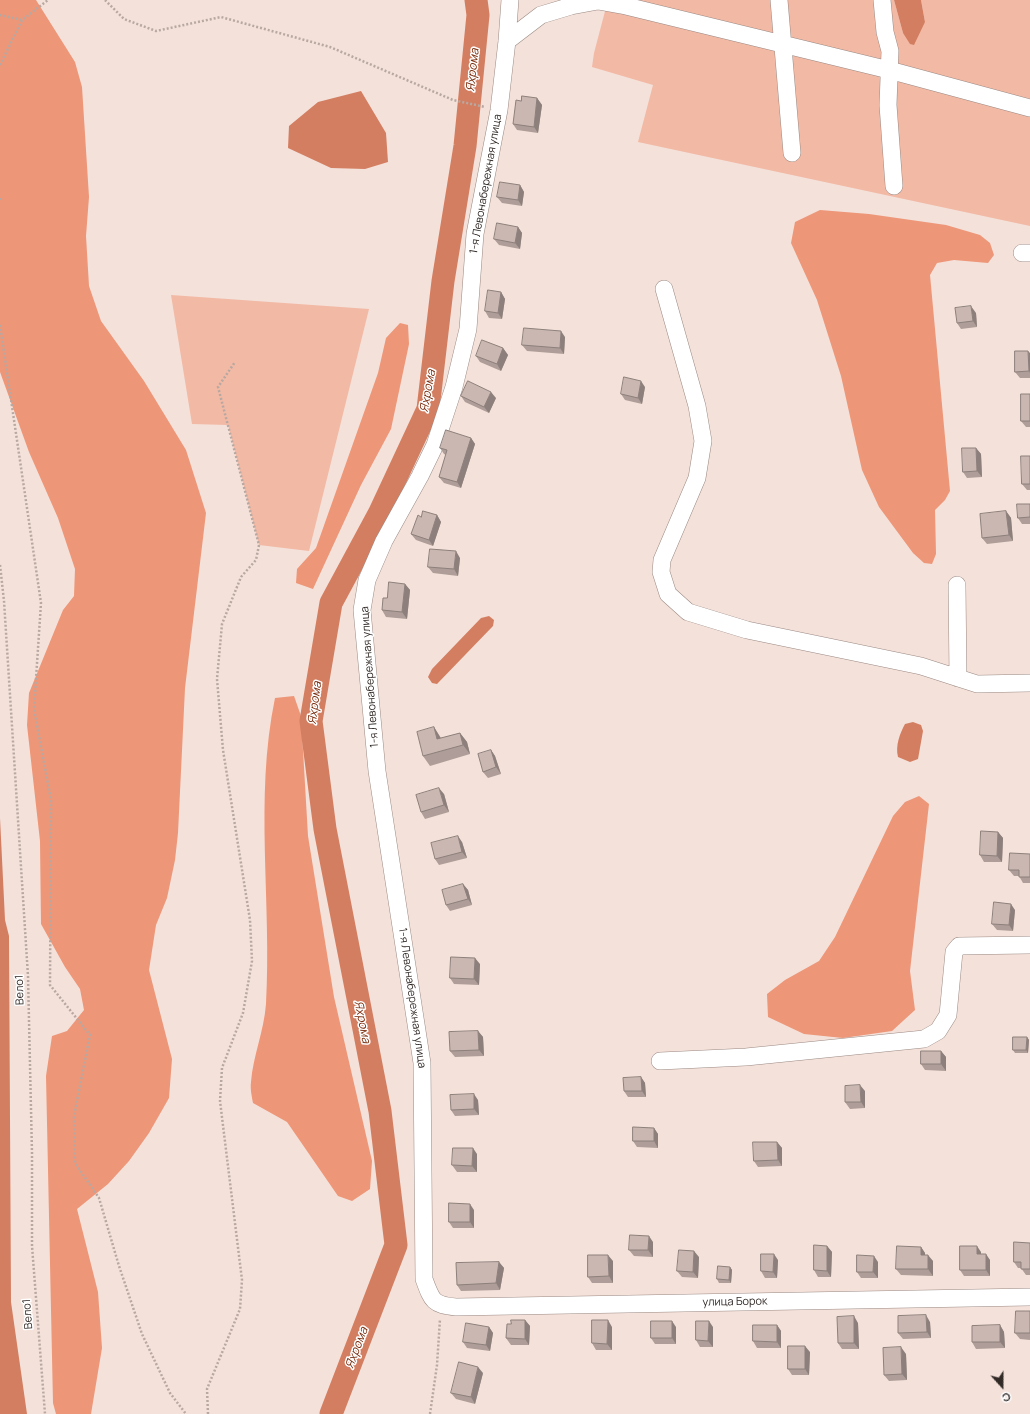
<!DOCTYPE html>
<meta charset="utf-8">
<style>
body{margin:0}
#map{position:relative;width:1030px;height:1414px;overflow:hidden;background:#f4e1da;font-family:Manrope,sans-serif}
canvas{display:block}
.north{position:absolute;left:982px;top:1366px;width:40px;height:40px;-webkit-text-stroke:3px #fff;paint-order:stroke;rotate:159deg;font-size:11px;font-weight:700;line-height:16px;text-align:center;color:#302926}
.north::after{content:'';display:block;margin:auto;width:14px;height:18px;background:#302926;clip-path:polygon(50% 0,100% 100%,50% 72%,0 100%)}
</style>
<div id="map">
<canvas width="1030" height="1414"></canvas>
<div class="north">С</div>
</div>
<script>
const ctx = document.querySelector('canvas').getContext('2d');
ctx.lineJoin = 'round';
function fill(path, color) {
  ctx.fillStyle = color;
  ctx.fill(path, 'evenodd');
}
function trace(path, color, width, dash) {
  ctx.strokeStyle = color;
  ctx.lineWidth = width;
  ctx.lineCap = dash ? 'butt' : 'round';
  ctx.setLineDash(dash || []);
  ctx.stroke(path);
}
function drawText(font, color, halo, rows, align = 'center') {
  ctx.font = font + ' Manrope,sans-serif';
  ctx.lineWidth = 3;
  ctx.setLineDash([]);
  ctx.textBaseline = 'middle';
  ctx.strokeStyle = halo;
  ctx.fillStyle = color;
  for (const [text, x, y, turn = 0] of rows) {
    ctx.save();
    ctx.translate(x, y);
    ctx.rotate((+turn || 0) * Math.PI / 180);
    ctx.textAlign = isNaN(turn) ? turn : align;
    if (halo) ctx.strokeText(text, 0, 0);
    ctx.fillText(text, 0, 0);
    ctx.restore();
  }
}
fill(new Path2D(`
 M608 0H894L903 33 925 22 921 0H1030V226L638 142 653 85 592 67 594 53Z
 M171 295 369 309 309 551 259 545 228 425 192 424Z`), '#f2b9a5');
fill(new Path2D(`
 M0 0H36L75 62 82 87 89 197 86 236 89 286 101 321 144 381 186 450 206 513 185 688 178 833 175 860 167 898 156 925 149 970 172 1059 169 1098 149 1133 129 1161 108 1184 77 1209 98 1292 102 1348 91 1414H56L53 1403 46 1076 52 1036 67 1031 84 1010 80 989 65 967 41 924 40 841 27 725 29 693 63 610 74 596 75 569 58 518 29 452 0 372Z
 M820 210 869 214 946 225 980 235 990 243 994 255 988 263 954 260 937 263 930 275 950 491 945 500 935 510 936 554 932 564 924 563 913 553 879 507 862 470 841 376 817 300 791 243 795 222Z
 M400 323 408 325 409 344 391 429 361 485 313 589 296 583 297 569 316 548 378 373 386 338Z
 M294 696 301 716 308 836 334 997 372 1161 370 1189 352 1201 338 1196 287 1122 253 1103C252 1097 250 1089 251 1082 253 1056 264 1031 266 1004 272 902 254 799 275 698Z
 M919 796 929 804 910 971 915 1010 892 1031 843 1038 804 1034 768 1017 767 994 785 980 819 961 835 937 893 816 905 802Z`), '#ed9678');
fill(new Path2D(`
 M894 0H921L925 22 914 45 910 44 903 33Z
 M361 91 386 133 388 162 365 169 331 168 288 148 289 126 318 102Z
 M489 616 494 620 493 626 437 684 432 683 428 677 432 669 481 618Z
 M913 722 921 725 923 731 918 759 910 762 898 757C895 746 900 733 905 724Z
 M0 818 5 920 9 936 11 1302 27 1414H0Z`), '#d37e61');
trace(new Path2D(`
 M331 1414 396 1245 380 1111 325 829 311 721 331 603 379 514 428 409 443 281 465 146 478 15 476 0`), '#d37e61', 23);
const minor = new Path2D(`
 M510 0 507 41 499 110 475 234 468 329 454 387 435 445 420 476 384 541 367 580 362 610 377 771 422 1063 424 1279C432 1301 433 1305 456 1307L1030 1297
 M779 0 792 153
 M882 0 885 32 890 51 888 105 894 186
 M507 41 541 15 571 6 598 1 626 6 889 70 1030 108
 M1022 253H1030
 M664 289 697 406 703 441 697 478 662 560 661 572 668 594 688 612 747 630 921 666 977 684 1030 683
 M957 585 958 678
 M660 1061 746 1057 924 1039 938 1031 948 1015 954 952 959 946 1030 945`);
trace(minor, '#9a8983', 18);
trace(new Path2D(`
 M105 0 124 19 156 31 221 17 330 47 453 100 485 107
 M0 15 22 20
 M0 65 22 20 48 0
 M0 198V200
 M0 325 41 603 34 709 51 800 50 985 90 1035 74 1116 75 1163 99 1198 119 1266 142 1334 170 1393 186 1414
 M0 565 4 601 28 976 32 1153V1246L45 1414
 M208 1414 207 1389 240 1309 242 1280 220 1101 222 1068 243 1013 252 961 250 920 223 750 217 679 222 624 241 577 256 560 259 545 218 387 235 362
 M430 1414 437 1365 440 1319`), '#b7a8a2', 2.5, [2, 2]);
trace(minor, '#fff', 17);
fill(new Path2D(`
 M537 98 542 105 538 133 517 130 513 124 521 101Z
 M520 185 524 192 522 206 502 203 497 197Z
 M518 227 522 233 520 249 499 245 494 239Z
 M501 292 505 299 502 319 489 318 485 311Z
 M976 313 977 327 961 329 957 323Z
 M565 337 564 354 527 351 522 345Z
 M503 348 508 355 501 371 480 362 476 356Z
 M1030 353V378H1020L1015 372Z
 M645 387 642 404 625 400 621 394Z
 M1030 394V427H1026L1021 421Z
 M461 396 496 398 489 413 465 402Z
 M471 438 475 444 461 488 444 483 439 477 446 455 444 454 440 448Z
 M976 448 981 454 982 477 967 478 963 472Z
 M1030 456V490H1027L1022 484Z
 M1030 504V524H1022L1018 518Z
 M1006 511 1011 518 1013 541 987 544 982 538Z
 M437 515 441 522 433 546 416 540 411 534 421 517Z
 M460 558 458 576 433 573 428 567Z
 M405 584 410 590 407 619 386 617 382 610 387 598Z
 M434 727 441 738 460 733 467 742 470 754 430 766 423 756Z
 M491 750 495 756 501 774 488 778 483 772Z
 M444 794 449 812 425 819 421 812Z
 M998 832 1003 838 1002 862H984L980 855Z
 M462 842 467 858 439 865 435 859Z
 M1030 854V883H1023L1019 876H1014L1009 870Z
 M463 884 468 890 472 905 450 911 446 905Z
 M1015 910 1013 931 997 930 992 924Z
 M480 964 479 985 454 984 450 978Z
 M478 1031 483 1037 484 1056 455 1057 450 1051Z
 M1027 1037 1029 1040 1028 1053H1015L1013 1050Z
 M941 1051 946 1057V1071L925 1070 921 1064Z
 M641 1077 645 1083 646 1097H628L624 1091Z
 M865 1091V1108L850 1109 845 1102Z
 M478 1100 479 1115 455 1116 451 1110Z
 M654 1128 658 1134V1148L637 1147 633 1141Z
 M777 1142 782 1148V1166L758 1167 754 1161Z
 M477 1154V1172H457L452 1165Z
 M474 1210V1228H453L449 1222Z
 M653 1242V1257L634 1256 629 1250Z
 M1030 1243V1275H1026L1021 1268H1018L1014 1262Z
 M827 1246 832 1252 831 1277H818L814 1270Z
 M921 1247 925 1253V1255L933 1261V1276L901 1275 896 1269Z
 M981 1252V1254L990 1260V1276H964L960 1270Z
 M699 1257 698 1278 682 1277 677 1271Z
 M778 1260 777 1278H765L761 1271Z
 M613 1261V1283H592L588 1277Z
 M499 1262 504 1268 500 1290 461 1291 457 1285Z
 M878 1262V1278H861L857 1272Z
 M730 1267 732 1270 731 1283H719L717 1279Z
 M1030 1311V1340L1020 1339 1015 1333Z
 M525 1320 530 1326 529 1345H511L506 1338 511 1324Z
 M930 1322 931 1338 903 1339 898 1333Z
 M858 1323 859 1349H842L838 1343Z
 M777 1325 781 1331V1348H757L753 1341Z
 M1000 1325 1004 1332 1005 1348 976 1349 972 1342Z
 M489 1327 493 1333 490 1351 467 1348 463 1342Z
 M612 1327V1350H596L592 1343Z
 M676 1327V1344H655L651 1338Z
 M713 1327V1347H700L696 1340Z
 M810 1352 809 1375H792L788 1369Z
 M906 1354 907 1380 889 1381 884 1375Z
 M483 1373 475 1404 456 1399 451 1393Z`), '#ae9d98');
fill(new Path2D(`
 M537 98 542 105 538 133 534 127Z
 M520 185 524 192 522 206 518 200Z
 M518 227 522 233 520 249 515 243Z
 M501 292 505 299 502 319 498 313Z
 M971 306 976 313 977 327 973 321Z
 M561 331 565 337 564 354 560 348Z
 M503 348 508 355 501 371 497 364Z
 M1028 351 1030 353V373L1029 371Z
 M641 381 645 387 642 404 638 398Z
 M491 392 496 398 489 413 484 407Z
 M471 438 475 444 461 488 457 482Z
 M976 448 981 454 982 477 977 471Z
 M1006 511 1011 518 1013 541 1009 535Z
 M437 515 441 522 433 546 429 540Z
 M456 551 460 558 458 576 454 569Z
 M405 584 410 590 407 619 402 612Z
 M434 727 440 737 444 749 437 739Z
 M460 733 467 742 470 754 463 745Z
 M491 750 495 756 501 774 496 767Z
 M439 788 444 794 449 812 444 805Z
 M998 832 1003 838 1002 862 997 856Z
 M458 836 462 842 467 858 462 852Z
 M463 884 468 890 472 905 468 899Z
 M1011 904 1015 910 1013 931 1009 925Z
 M475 958 480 964 479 985 474 979Z
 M478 1031 483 1037 484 1056 479 1050Z
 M1027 1037 1029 1040 1028 1053 1026 1050Z
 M941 1051 946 1057V1071L941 1064Z
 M641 1077 645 1083 646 1097 642 1091Z
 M860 1085 865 1091V1108L861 1102Z
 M474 1094 478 1100 479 1115 474 1109Z
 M654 1128 658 1134V1148L654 1141Z
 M777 1142 782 1148V1166L778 1160Z
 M473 1148 477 1154V1172L472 1166Z
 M470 1204 474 1210V1228L470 1222Z
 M649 1236 653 1242V1257L648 1250Z
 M827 1246 832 1252 831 1277 827 1271Z
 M977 1246 981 1252V1260L977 1254Z
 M921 1247 925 1253V1261L921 1255Z
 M694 1251 699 1257 698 1278 693 1272Z
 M774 1254 778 1260 777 1278 773 1272Z
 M986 1254 990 1260V1276L986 1270Z
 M608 1255 613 1261V1283L609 1276Z
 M928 1255 933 1261V1276L928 1269Z
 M874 1256 878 1262V1278L873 1272Z
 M499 1262 504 1268 500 1290 496 1283Z
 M730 1267 732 1270 731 1283 729 1280Z
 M926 1315 930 1322 931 1338 927 1332Z
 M854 1316 858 1323 859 1349 854 1343Z
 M525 1320 530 1326 529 1345 525 1339Z
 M608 1320 612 1327V1350L607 1344Z
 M672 1321 676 1327V1344L672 1338Z
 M709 1321 713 1327V1347L708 1341Z
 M777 1325 781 1331V1348L777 1342Z
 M1000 1325 1004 1332 1005 1348 1000 1342Z
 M489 1327 493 1333 490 1351 486 1345Z
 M805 1346 810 1352 809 1375 805 1369Z
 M901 1347 906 1354 907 1380 902 1374Z
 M478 1367 483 1373 475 1404 471 1397Z`), '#8d807c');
const building = new Path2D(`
 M522 96 537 98 534 127 513 124 516 100 521 101Z
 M500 182 520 185 518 200 497 197Z
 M497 223 518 227 515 243 494 239Z
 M488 290 501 292 498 313 485 311Z
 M971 306 973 321 957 323 955 308Z
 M524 328 561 331 560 348 522 345Z
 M482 340 503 348 497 364 476 356Z
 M1015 351H1028L1029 371 1015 372Z
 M624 377 641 381 638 398 621 394Z
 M468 381 491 392 484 407 461 396Z
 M1021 394H1030V421H1021Z
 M446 430 471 438 457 482 439 477 447 450 440 448Z
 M962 448H976L977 471 963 472Z
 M1021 456H1030V484H1022Z
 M1017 504H1030V517L1018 518Z
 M423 511 437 515 429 540 411 534 418 515 421 517Z
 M1006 511 1009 535 982 538 980 514Z
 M430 549 456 551 454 569 428 567Z
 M389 582 405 584 402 612 382 610 383 598H387Z
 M434 727 437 739 460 733 463 745 423 756 417 732Z
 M491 750 496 767 483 772 478 754Z
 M439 788 444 805 421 812 416 795Z
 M981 831 998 832 997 856 980 855Z
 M458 836 462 852 435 859 431 843Z
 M1010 853 1030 854V877H1019V870H1009Z
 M463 884 468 899 446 905 442 890Z
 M994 902 1011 904 1009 925 992 924Z
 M451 957 475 958 474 979 450 978Z
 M478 1031 479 1050 450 1051 449 1032Z
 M1013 1037H1027L1026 1050H1013Z
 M921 1051H941V1064H921Z
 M641 1077 642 1091H624L623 1078Z
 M860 1085 861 1102H845V1086Z
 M474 1094V1109L451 1110 450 1095Z
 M633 1127 654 1128V1141H633Z
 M753 1142H777L778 1160 754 1161Z
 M453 1148H473L472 1166 452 1165Z
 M449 1203 470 1204V1222H449Z
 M630 1235 649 1236 648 1250H629Z
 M1014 1242 1030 1243V1269H1021V1262H1014Z
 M814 1245 827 1246V1271L814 1270Z
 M897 1246 921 1247V1255H928V1269H896Z
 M960 1246H977V1254H986V1270H960Z
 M679 1250 694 1251 693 1272 677 1271Z
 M761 1254H774L773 1272 761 1271Z
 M588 1255H608L609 1276 588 1277Z
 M857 1255 874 1256 873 1272H857Z
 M499 1262 496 1283 457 1285 456 1263Z
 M718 1266 730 1267 729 1280 717 1279Z
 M1016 1311H1030V1333H1015Z
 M926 1315 927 1332 898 1333V1316Z
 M854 1316V1343H838L837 1317Z
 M511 1320H525V1339L506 1338 507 1324H511Z
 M592 1320H608L607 1344 592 1343Z
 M651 1321H672V1338H651Z
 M696 1321H709L708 1341 696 1340Z
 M466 1323 489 1327 486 1345 463 1342Z
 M753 1325H777V1342L753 1341Z
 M1000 1325V1342H972V1326Z
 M788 1346H805V1369H788Z
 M901 1347 902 1374 884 1375 883 1348Z
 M459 1362 478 1367 471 1397 451 1393Z`);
fill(building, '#cab7b1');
trace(building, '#8d807c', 1);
drawText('11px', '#302926', '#fff', [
 ["1-я Левонабережная улица",486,184,-80],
 ["1-я Левонабережная улица",370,677,-94],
 ["Вело1",20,990,-92],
 ["1-я Левонабережная улица",412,998,82],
 ["улица Борок",735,1302,-1],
 ["Вело1",28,1314,-94]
]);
drawText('italic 12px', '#782b0c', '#fff', [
 ["Яхрома",473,70,-84],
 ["Яхрома",428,391,-80],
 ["Яхрома",315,703,-83],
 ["Яхрома",362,1022,79],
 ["Яхрома",357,1348,-69]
]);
</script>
